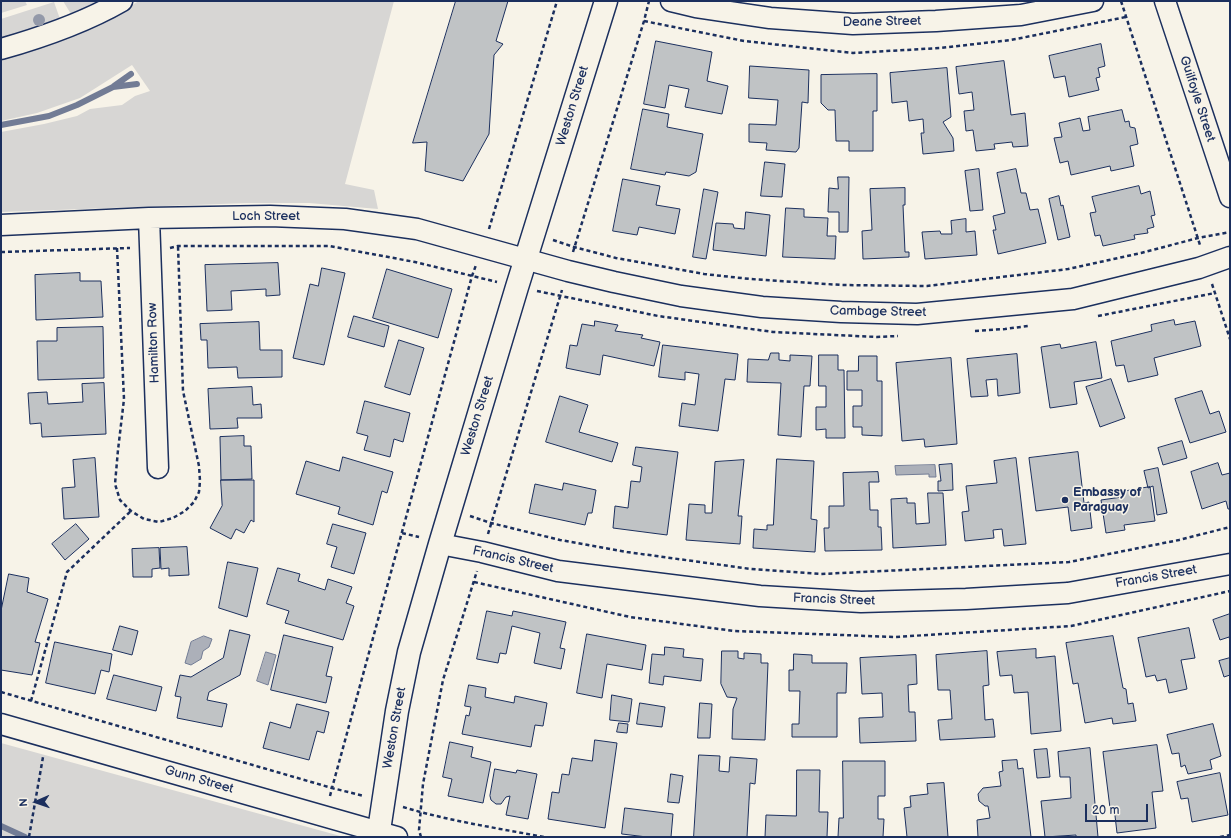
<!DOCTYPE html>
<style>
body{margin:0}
#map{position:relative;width:1231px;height:838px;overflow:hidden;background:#f7f3e8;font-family:"Balsamiq Sans",sans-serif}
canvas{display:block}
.frame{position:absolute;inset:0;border:2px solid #1b2f5e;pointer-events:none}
.north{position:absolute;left:16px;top:782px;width:40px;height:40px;-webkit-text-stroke:3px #f7f3e8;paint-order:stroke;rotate:268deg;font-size:11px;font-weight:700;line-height:16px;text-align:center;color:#1b2f5e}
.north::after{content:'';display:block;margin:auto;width:14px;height:18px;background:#1b2f5e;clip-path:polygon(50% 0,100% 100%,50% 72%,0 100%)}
.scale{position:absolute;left:1085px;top:804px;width:63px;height:18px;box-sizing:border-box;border:2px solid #1b2f5e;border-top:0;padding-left:5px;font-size:12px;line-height:14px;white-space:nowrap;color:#1b2f5e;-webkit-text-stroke:3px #f7f3e8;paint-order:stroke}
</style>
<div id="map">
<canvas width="1231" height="838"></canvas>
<div class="frame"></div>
<div class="north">N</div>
<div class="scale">20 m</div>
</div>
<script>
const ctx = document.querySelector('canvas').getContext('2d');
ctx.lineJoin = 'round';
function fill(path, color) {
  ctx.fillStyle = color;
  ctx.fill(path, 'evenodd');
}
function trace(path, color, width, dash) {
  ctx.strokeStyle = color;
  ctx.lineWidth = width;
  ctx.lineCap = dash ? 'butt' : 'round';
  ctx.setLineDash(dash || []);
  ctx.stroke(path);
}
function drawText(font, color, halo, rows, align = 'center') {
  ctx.font = font + ' "Balsamiq Sans",sans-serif';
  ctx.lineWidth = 3;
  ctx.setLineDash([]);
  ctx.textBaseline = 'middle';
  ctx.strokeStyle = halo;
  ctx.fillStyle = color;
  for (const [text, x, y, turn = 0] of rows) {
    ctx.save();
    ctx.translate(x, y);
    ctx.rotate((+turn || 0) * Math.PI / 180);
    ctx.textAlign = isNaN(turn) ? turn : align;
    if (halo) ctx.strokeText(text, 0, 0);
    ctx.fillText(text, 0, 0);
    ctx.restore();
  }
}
fill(new Path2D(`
 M1 1H25L27 5 1 13Z
 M63 1H99L71 14Z
 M139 1H394L345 184 374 190 378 209 309 203H247L1 212V132L44 124 77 116 90 109 122 105 135 96 150 91 132 65 80 98 37 113 1 121V58L20 54 94 27Z
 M54 2 60 19 39 29 1 40V19Z
 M1 743 344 837H1Z`), '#d7d6d4');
const water = new Path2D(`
 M935 465 936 477H929V474L896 475 895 466Z
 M204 636 212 639 209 647 203 651 201 659 191 665 185 663 191 642Z
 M266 652 276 655 268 685 257 681Z`);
fill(water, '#acb0b9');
trace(water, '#727c95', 1);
trace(new Path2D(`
 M114 86 131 74
 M1 125 49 116 77 105 113 87 137 84
 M1 826 25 837`), '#727c95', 6);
const building = new Path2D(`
 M456 1H508L496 41 503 44 494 55 489 134 463 181 425 171 427 142 413 143Z
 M656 41 712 52 707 81 728 86 722 114 685 107 689 89 669 85 665 108 644 104Z
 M1101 44 1105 66 1098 68 1100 77 1096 78 1099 90 1069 97 1065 76 1054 78 1049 56Z
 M1004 61 1011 115 1025 113 1028 146 1013 147 1012 142 994 144 995 149 976 151 973 130 966 131 964 111 974 110 972 92 959 94 956 67Z
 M750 66 809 70 808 103 802 102 799 148 796 152 766 150 767 143 749 142V124L776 125 778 100 749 98Z
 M947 68 951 117 943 122 953 138 954 151 923 154 921 133H924L923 119 909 121 907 101 892 103 890 73Z
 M877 74V111H873V151H849V141H836L835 110H828L821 103V75Z
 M643 109 669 114 667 127 703 134 696 172 689 176 666 172 665 175 631 169Z
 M1122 110 1125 122 1129 121 1130 127 1135 128 1138 144 1130 146 1134 166 1111 171 1110 166 1071 175 1068 161 1060 163 1054 138 1062 137 1059 123 1080 118 1083 131 1090 130 1088 117Z
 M765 162 785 164 782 197 761 196Z
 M979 169 983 210 970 211 965 171Z
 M1016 169 1021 193H1026L1030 210 1038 209 1046 243 998 254 993 230H996L993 216 1005 213 997 173Z
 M838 177H849L848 232H839V212H828L829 188 838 189Z
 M623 179 660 186 656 205 680 209 675 234 639 227 637 235 613 231Z
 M1139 186 1141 194 1150 191 1155 215 1151 216 1154 227 1147 229 1148 233 1134 235 1135 239 1103 246 1100 235 1095 236 1090 213 1096 212 1092 197Z
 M905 188V205H903L905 252H909V257L863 259 862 231 872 230 870 189Z
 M704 189 718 192 706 259 693 257Z
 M1059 196 1061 206 1063 205 1070 237 1058 240 1049 199Z
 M786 208 804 209V217L828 218 827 236H836L835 259 783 257Z
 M746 212 770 215 766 256 713 250 716 223 733 224 734 228 744 229Z
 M966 219V232L975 231 977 255 925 259 922 232 940 231 941 234H952L951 221Z
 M278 263 280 295 266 296V289L231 291 232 310 207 311 205 265Z
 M322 268 345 273 324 365 293 358 310 284 318 286Z
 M387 269 452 289 438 338 373 318Z
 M80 273V281H101L103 317 36 320 35 275Z
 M354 316 389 326 384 347 348 337Z
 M1174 320 1175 325 1195 321 1201 346 1154 358 1158 375 1128 382 1124 365 1116 366 1111 341 1152 331 1151 325Z
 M595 321 618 325 615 331 643 335 641 338 660 342 654 366 603 355 600 375 566 368 570 345 577 346 582 324 594 326Z
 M259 322 260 350H282V377L238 378 237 367 208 368 207 340H201L200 324Z
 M103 327 104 378 38 380 37 341H57V328Z
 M399 340 424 348 410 395 385 387Z
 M1096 342 1102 378 1074 382 1077 404 1050 408 1041 347 1060 344 1061 348Z
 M663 345 738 354 735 380 725 379 718 431 679 426 682 403 695 405 699 374 685 372V380L659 377Z
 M771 353H779V360L790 361V355L812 356 810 386H804L801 437 778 435 781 383 747 382 748 359 768 360Z
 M1017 354 1020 393 998 396 997 379 986 380 988 396 971 397 967 359Z
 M819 355H838V370H844L845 438H826V429L816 430V407H826V386H819Z
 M859 356H877V381H882V436L862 435V427H853V406H862V390H847V371H858Z
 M951 358 957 444 925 447 924 439 902 441 896 363Z
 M1111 379 1125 418 1100 427 1086 387Z
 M104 383 106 434 42 437 41 423 30 424 28 393 47 392 48 404 83 402 82 384Z
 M252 387 253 405 261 404 262 418H237L238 428 210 429 208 389Z
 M1202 391 1210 414 1219 411 1226 432 1190 443 1175 399Z
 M560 396 588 405 579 432 618 443 612 462 546 442Z
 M365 401 410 413 403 442 394 439 390 457 364 450 368 436 357 433Z
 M244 436V446H251L252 479 221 480 220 437Z
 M1182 441 1187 458 1163 465 1158 448Z
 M636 447 678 452 667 535 613 528 615 506 628 508 631 481 640 482 642 467 633 465Z
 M1078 452 1084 503 1089 502 1092 528 1071 531 1068 507 1036 511 1029 458Z
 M343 457 393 472 387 493 382 491 373 525 338 514 340 507 296 494 306 461 339 471Z
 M95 458 99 517 64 519 62 488 75 487 73 460Z
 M1016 458 1026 544 1004 546 1002 529 993 530 994 538 965 541 962 512 969 511 966 486 997 483 994 461Z
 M777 459 814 461 811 519 817 520 815 552 753 548 754 529 767 530V525H773Z
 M744 460 738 516H742L740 544 686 540 689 504 705 505V513H712L715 462Z
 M1218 463 1222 475 1230 473V509H1228L1226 501 1202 509 1191 472Z
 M952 464 953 490 938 491V481H941L939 465Z
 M1158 468 1167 513 1157 515 1153 486 1148 488 1144 471Z
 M878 472 879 482H869L870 510H878V527H881L882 550 825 551 824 528H829V506H844L843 473Z
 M221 480H254V522L251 520 244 533 236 529 231 539 210 528 222 506Z
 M564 483 596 490 592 513H588L585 525 529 513 535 484 562 490Z
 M1150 487 1155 521 1124 525 1125 530 1106 533 1101 500 1122 497 1121 492Z
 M928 493H943L946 545 893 548 891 499 907 498V503H915L916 524 929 523Z
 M76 524 89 539 65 560 52 544Z
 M333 524 366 533 354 574 331 567 337 547 327 544Z
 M187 547 189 575 169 576V568L161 569 160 548Z
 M159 548 160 568 152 569V577H133L132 549Z
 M228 562 258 568 247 617 219 608Z
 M278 568 300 574 298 581 325 590 328 579 352 587 346 603 354 606 343 640 285 623 289 611 267 604Z
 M9 574 29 578 27 592 48 599 35 642 40 643 32 675 1 670V611Z
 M487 611 512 616 513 611 566 622 560 648 565 649 561 669 534 663 540 633 512 626 506 654 500 653 498 663 477 659Z
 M1230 614V641L1229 637 1220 640 1213 620Z
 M120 626 138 631 132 655 113 650Z
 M1189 628 1195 658 1181 660 1187 689 1169 693 1166 679 1157 681 1155 675 1146 677 1138 638Z
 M230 630 250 635 240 675 209 692 207 700 227 704 222 727 177 718 181 697 175 696 180 675 191 677 223 658Z
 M587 634 646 645 642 670 607 664 602 698 577 693Z
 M284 635 333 647 326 676 332 677 326 703 271 690Z
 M1113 636 1123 688 1126 689 1128 704 1133 703 1136 721 1113 724 1112 718 1085 723 1078 683 1073 684 1066 643Z
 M55 642 112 654 109 672 101 670 95 694 46 683Z
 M665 647 684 649 683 657 703 659 701 681 664 676 663 685 649 683 652 654 664 655Z
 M1036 649V658L1055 656 1061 731 1031 734 1028 692 1014 693 1012 675 1000 676 997 652Z
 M722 651H738V658L744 659V653L761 654V663H768L765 740 732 739 733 709 737 698 727 697 721 684Z
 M987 651 989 685 983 686 985 720 993 719 995 737 940 740 938 720 952 719 950 690H938L936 655Z
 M794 654 812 655V663H847L846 693H837V737H792V724H799L800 691H789V670H793Z
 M916 655 917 684 908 685 909 712H915L916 741 860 743 859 718 883 717 882 693 862 694 860 658Z
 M1230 658V675L1224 677 1219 661Z
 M114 675 162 687 156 711 107 699Z
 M469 685 486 688 485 697 514 703 515 696 547 703 543 726 535 725 531 747 462 734 466 715 469 716 471 707 465 706Z
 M612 695 632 699 629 722 610 720Z
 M640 703 665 707 662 727 637 724Z
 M700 703 712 704 710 738H698Z
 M297 704 329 712 324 733 317 731 309 760 263 748 270 722 290 728Z
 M619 723 628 724 627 733 617 732Z
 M1213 724 1221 756 1210 760 1212 769 1188 774 1185 765 1181 767 1179 753 1172 754 1167 735Z
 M595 740 617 743 605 828 548 819 552 792 559 793 562 774 569 775 572 758 592 761Z
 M450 742 473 747 471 757 491 762 483 803 448 796 452 779 443 777Z
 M1157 745 1163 791 1152 792 1156 828 1117 833 1114 807 1110 808 1103 752Z
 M1090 748 1098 837H1076V835L1045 837 1041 801 1071 798 1070 777H1060L1058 752Z
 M1047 749 1050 777 1037 778 1034 750Z
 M699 755 720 756 719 771 729 772 730 757 757 759 755 784 750 783 747 837H694Z
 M1017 760 1018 769 1023 768 1031 837H978L977 820 990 818 988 806H985L979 801 978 794 983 788 1001 786 999 772 1003 771 1002 761Z
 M843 761H885V796H878V819H884L883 837H838L839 818H843Z
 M495 769 516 773 517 770 537 774 528 819 506 815 510 796 506 797 501 804H496L491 800 490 796Z
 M797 770H820L819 812H828L827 837H765L766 815 796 816Z
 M1220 773 1228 815 1192 822 1188 798 1181 799 1177 782Z
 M671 774 683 776 679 803 668 802Z
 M944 783 948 837H907L904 808 911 807 910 796 928 794 927 784Z
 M625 808 673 814 671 837H647L622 834Z`);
fill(building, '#c0c3c5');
trace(building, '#1b2f5e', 1);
const street = new Path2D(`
 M671 1 696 7 770 18 853 24 936 21 1021 15 1093 1
 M1165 1 1230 197
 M1 49C43 37 84 23 122 1
 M149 218 158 468
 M1 225 149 218 270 216 345 219 417 229 568 271 614 282 681 296 762 307 841 312 917 314 1073 299 1199 268 1230 257
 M440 544 482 552 558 571 760 596 861 602 966 599 1068 593 1230 564
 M1 724 397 837`);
const secondary = new Path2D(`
 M378 837 397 711 409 652 440 544 517 287 606 1`);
trace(street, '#1b2f5e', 23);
trace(secondary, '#1b2f5e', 25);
trace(new Path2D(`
 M1121 1 1200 245
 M644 21 744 41 853 53 940 48 1011 40 1126 17
 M489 229 557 1
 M553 240 574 247 616 258 704 274 750 279 842 285 927 286 1068 269 1141 253 1198 238 1230 232
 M117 248 124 399 118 450 115 484 120 500 131 511 144 519 159 522 173 518 185 511 194 502 199 492 200 481 199 466 183 391 178 246
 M170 248 178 246H329L415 262 497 282
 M1 252 130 248
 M573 252 644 21 649 1
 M1212 284 1230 339
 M537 291 658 316 773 332 877 337 898 336
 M1098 316 1215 293
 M975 331 1005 329 1028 326
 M470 516 491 523 560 540 627 552 751 569 821 574 1069 562 1179 540 1230 527
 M402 533 419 537
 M488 534 562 290
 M474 582 630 617 734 631 895 637 1071 626 1230 591
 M1 692 332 788 472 276 476 265
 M31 701 67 572 131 511
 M330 796 332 788 364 796
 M403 807C449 821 497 828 544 837
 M29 837 43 757
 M421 837 419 830 423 784 443 680 477 571
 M1220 837 1230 835`), '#1b2f5e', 2.5, [4, 3]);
trace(street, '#f7f3e8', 20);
trace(secondary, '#f7f3e8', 22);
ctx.fillStyle = '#9399a9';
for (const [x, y] of [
 [39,20]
]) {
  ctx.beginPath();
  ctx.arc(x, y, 6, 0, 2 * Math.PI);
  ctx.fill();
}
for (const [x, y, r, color] of [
 [1065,500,4,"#1b2f5e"]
]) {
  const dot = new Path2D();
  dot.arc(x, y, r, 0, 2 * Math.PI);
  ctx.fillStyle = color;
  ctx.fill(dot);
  trace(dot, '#f7f3e8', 1.5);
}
drawText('13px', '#1b2f5e', '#f7f3e8', [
 ["Deane Street",882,22,-1],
 ["Guilfoyle Street",1197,99,72],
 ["Weston Street",573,106,-73],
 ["Loch Street",266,217],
 ["Cambage Street",878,312,1],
 ["Hamilton Row",154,343,-92],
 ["Weston Street",478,416,-73],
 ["Francis Street",513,560,13],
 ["Francis Street",1156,577,-10],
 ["Francis Street",834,600,2],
 ["Weston Street",395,728,-80],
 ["Gunn Street",199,780,16]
]);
drawText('bold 13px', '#1b2f5e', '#f7f3e8', [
 ["Embassy of",1073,493],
 ["Paraguay",1073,508]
], 'left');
</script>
